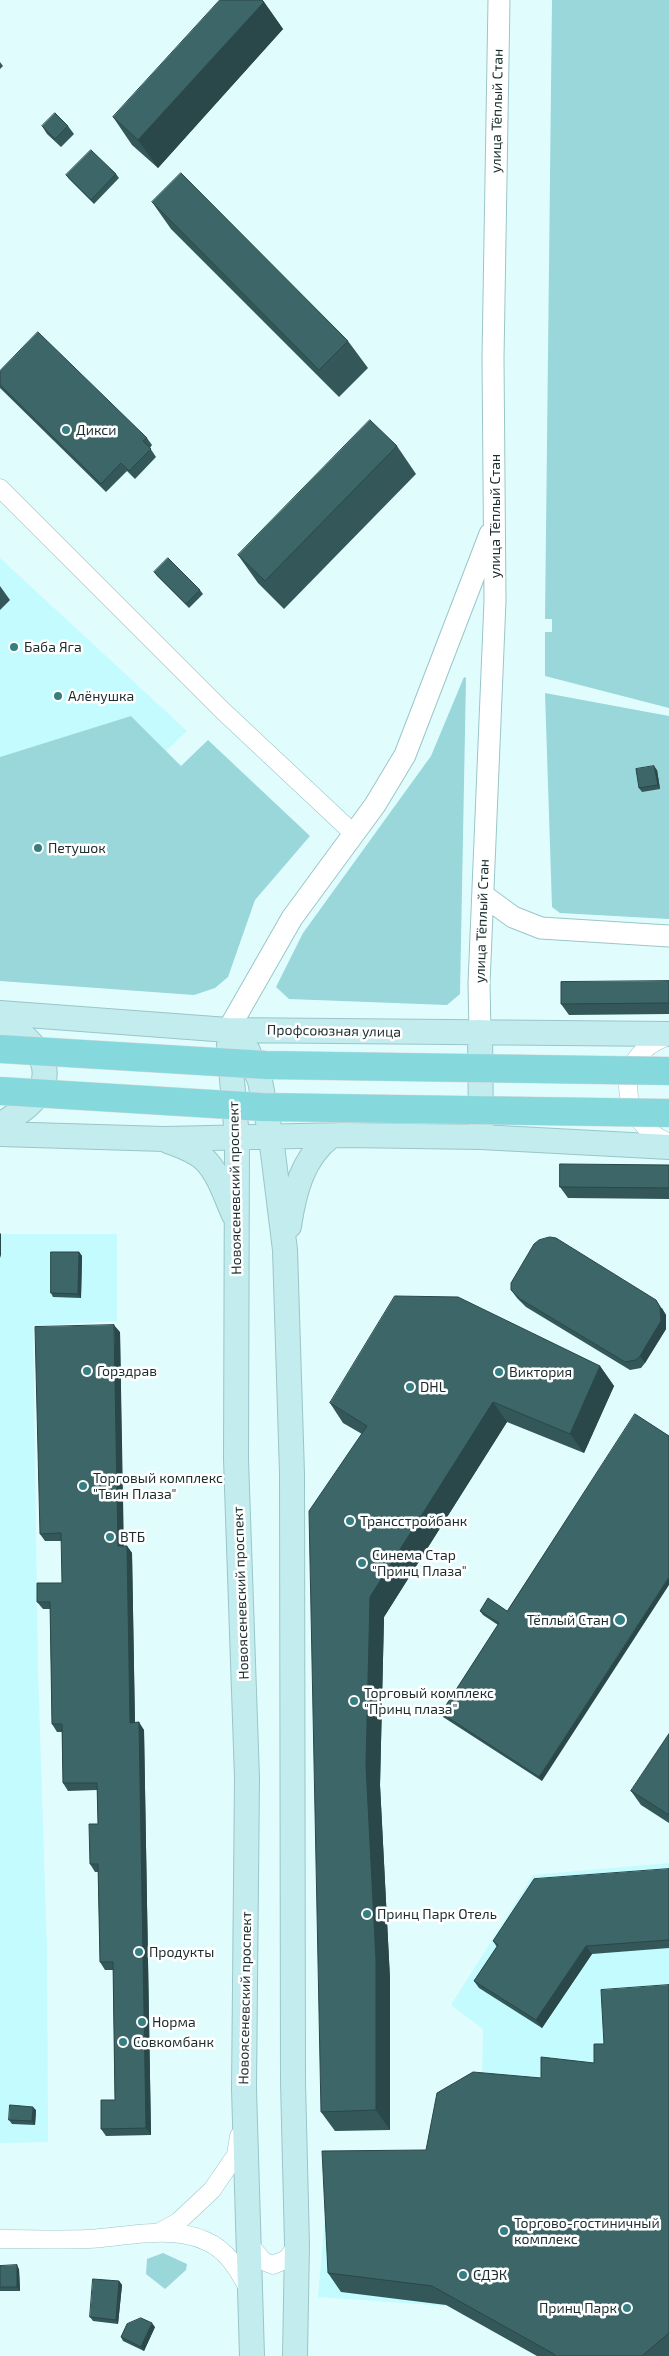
<!DOCTYPE html>
<meta charset="utf-8">
<style>
body{margin:0}
canvas{display:block;background:#e1fcfd}
</style>
<canvas width="669" height="2356"></canvas>
<script>
const ctx = document.querySelector('canvas').getContext('2d');
ctx.lineJoin = 'round';
function fill(path, color) {
  ctx.fillStyle = color;
  ctx.fill(path, 'evenodd');
}
function trace(path, color, width, dash) {
  ctx.strokeStyle = color;
  ctx.lineWidth = width;
  ctx.lineCap = dash ? 'butt' : 'round';
  ctx.setLineDash(dash || []);
  ctx.stroke(path);
}
function drawText(font, color, halo, rows, align = 'center') {
  ctx.font = font + ' "Exo 2",sans-serif';
  ctx.lineWidth = 5;
  ctx.setLineDash([]);
  ctx.textBaseline = 'middle';
  ctx.strokeStyle = halo;
  ctx.fillStyle = color;
  for (const [text, x, y, turn = 0] of rows) {
    ctx.save();
    ctx.translate(x, y);
    ctx.rotate((+turn || 0) * Math.PI / 180);
    ctx.textAlign = isNaN(turn) ? turn : align;
    if (halo) ctx.strokeText(text, 0, 0);
    ctx.fillText(text, 0, 0);
    ctx.restore();
  }
}
fill(new Path2D(`
 M0 558 187 731 166 751 131 716 0 757Z
 M0 1234H117V1321L33 1326 38 1670 47 1951 48 2142 0 2143Z
 M669 1863V2234L496 2207 446 2306 318 2297 328 2182 446 2177 482 2096 483 2029 451 2005 533 1875Z`), '#c3fbfe');
fill(new Path2D(`
 M552 0H669V708L545 676V632H552V619H545Z
 M464 677 466 678 460 994 447 1005 289 999 276 987 303 933 431 756Z
 M545 693 669 716V919L560 913 552 907Z
 M131 716 181 766 208 740 310 836 255 900 228 977 215 988 194 995 0 981V757Z
 M163 2253 187 2264 186 2270 165 2289 146 2274 147 2259Z`), '#99d7db');
const minor = new Path2D(`
 M0 488 223 711 353 833
 M669 1036C611 1055 618 1121 669 1143
 M158 2233 178 2222 212 2190 236 2155 239 2136
 M0 2239C29 2239 59 2240 88 2239 125 2237 171 2225 206 2241 227 2250 238 2269 248 2288
 M250 2245 263 2261 273 2265 287 2259 297 2245`);
const tertiary = new Path2D(`
 M483 895 513 917 541 928 669 936
 M228 1030 292 918 375 805 405 755 490 534
 M480 1032 479 984 495 601 493 358 499 0`);
const secondary = new Path2D(`
 M0 1013 228 1030 669 1034
 M0 1022C23 1031 54 1058 42 1086 35 1105 15 1115 0 1125
 M228 1030 248 1051 260 1081 271 1137 285 1250 292 1474 293 2082 297 2245 295 2356
 M480 1032 481 1128
 M229 1044 237 1138 236 1459 247 1778 244 2089 252 2356
 M0 1134 164 1139 344 1135 481 1137 669 1147
 M168 1141C181 1146 194 1150 204 1159 219 1173 226 1198 234 1215
 M289 1226C294 1193 302 1158 331 1136`);
trace(minor, '#9ac6c9', 19);
trace(tertiary, '#9ac6c9', 23);
trace(secondary, '#9ac6c9', 26);
trace(minor, '#fff', 18);
trace(tertiary, '#fff', 21);
trace(secondary, '#c2ecee', 24);
const primaryBridge = new Path2D(`
 M0 1049 266 1065 669 1071
 M0 1091 262 1107 669 1113`);
trace(primaryBridge, '#dbddde', 29, []);
trace(primaryBridge, '#85d9dd', 28);
fill(new Path2D(`
 M264 2 283 29 158 168 132 145 113 117Z
 M0 62 3 66 0 69Z
 M42 126H68L74 134 61 147 47 134Z
 M116 174 119 178 94 204 69 179 66 175Z
 M152 202 348 341 368 368 339 397 171 229Z
 M0 371 147 438 152 445 150 448 156 457 135 479 127 471 106 492 0 388Z
 M397 446 416 474 284 609 258 583 238 555Z
 M154 572 200 590 203 594 189 608 157 576Z
 M0 586 10 600 0 610Z
 M657 770 660 789 642 792 639 788Z
 M669 981V1014L569 1015 561 1004Z
 M669 1165V1199L568 1198 560 1187Z
 M79 1252 82 1256 81 1298 53 1297 51 1293Z
 M511 1290 662 1308 666 1315V1329L645 1363 641 1368 630 1370 526 1307 517 1298Z
 M120 1332 123 1546H127L132 1553 135 1722 144 1730 151 2135 106 2136 101 2129 115 2100 113 1970H105L100 1962 98 1872H95L90 1864 98 1824 97 1790 68 1791 63 1783 62 1732H57L52 1724 50 1609H43L37 1602 62 1583V1541H45L40 1534Z
 M600 1366 614 1386 584 1453 507 1422 384 1617 380 1785 390 1979V2130L335 2131 321 2112 362 1434 343 1423 330 1403Z
 M480 1611H507L542 1781 443 1717 441 1713 498 1625 483 1615Z
 M669 1734V1823L641 1805 631 1791Z
 M669 1869V1948L592 1954 542 2028 479 1988 474 1981 497 1947 493 1941Z
 M669 1985V2356H537L446 2305 341 2292 328 2273 426 2150 541 2078 594 2063 604 2044Z
 M36 2110 35 2125 12 2124 9 2120Z
 M0 2266 19 2269 20 2291H0Z
 M119 2281 122 2285 118 2324 93 2321 90 2317Z
 M155 2327 144 2351 123 2341 121 2337Z`), '#345859');
fill(new Path2D(`
 M264 2 283 29 158 168 138 140Z
 M654 766 657 770 660 789 658 785Z
 M0 1233 1 1234V1258L0 1255Z
 M79 1252 82 1256 81 1298 78 1294Z
 M656 1300 666 1315V1329L645 1363 640 1356Z
 M114 1325 120 1332 124 1553 118 1546Z
 M600 1366 614 1386 584 1453 570 1434Z
 M493 1402 507 1422 384 1617 380 1785 390 1979V2130L376 2110 366 1766 370 1597Z
 M127 1546 132 1553 135 1730 130 1723Z
 M669 1577V1585L542 1781 539 1777Z
 M139 1722 144 1730 151 2135 146 2128Z
 M586 1946 592 1954 542 2028 536 2020Z
 M33 2107 36 2110 35 2125 32 2121Z
 M17 2265 19 2269 20 2291 17 2287Z
 M119 2281 122 2285 118 2324 116 2320Z
 M152 2323 155 2327 144 2351 141 2347Z`), '#2a4749');
const building = new Path2D(`
 M220 0H262L264 2 138 140 113 117Z
 M55 113 68 126 55 139 42 126Z
 M91 150 116 174 91 200 66 175Z
 M181 173 348 341 319 370 152 202Z
 M38 332 147 438 143 441 151 449 129 471 121 463 101 484 0 385V371Z
 M370 420 397 446 265 581 238 555Z
 M168 558 200 590 186 604 154 572Z
 M654 766 658 785 639 788 636 769Z
 M669 981V1003L561 1004V982Z
 M560 1164 669 1165V1188L560 1187Z
 M550 1237 556 1238 656 1300 660 1307 661 1321 640 1356 636 1360 625 1362 520 1299 511 1290V1283L534 1244 539 1240Z
 M51 1252H79L78 1294 51 1293Z
 M395 1296 458 1297 600 1366 570 1434 493 1402 370 1597 366 1766 376 1960V2110L321 2112 309 1511 367 1426 330 1403Z
 M114 1325 118 1546H127L130 1723 139 1722 146 2128 101 2129V2100H115L113 1962H100L98 1864H90L89 1824H98L97 1783H63L62 1724H52L50 1602H37V1583H62L61 1533 40 1534 35 1327Z
 M635 1414 669 1436V1577L539 1777 441 1713 499 1623 480 1611 488 1598 507 1611Z
 M669 1734V1815L631 1791Z
 M669 1869V1940L586 1946 536 2020 474 1981 498 1945 493 1941 534 1879Z
 M669 1985V2333L642 2356H555L554 2354 432 2286 328 2273 322 2151 426 2150 437 2093 473 2072 541 2078V2057L594 2063V2044H604L601 1990Z
 M10 2105 33 2107 32 2121 9 2120Z
 M17 2265V2287H0V2266Z
 M93 2279 119 2281 116 2320 90 2317Z
 M141 2318 152 2323 141 2347 121 2337 127 2324Z`);
fill(building, '#3c6668');
trace(building, '#2a4749', 1);
for (const [x, y, r, color] of [
 [66,430,5,"#357e82"],
 [14,647,5,"#357e82"],
 [58,696,5,"#357e82"],
 [38,848,5,"#357e82"],
 [87,1371,5,"#357e82"],
 [499,1372,5,"#357e82"],
 [410,1387,5,"#357e82"],
 [83,1486,5,"#357e82"],
 [350,1521,5,"#357e82"],
 [110,1537,5,"#357e82"],
 [362,1563,5,"#357e82"],
 [620,1620,6,"#357e82"],
 [354,1701,5,"#357e82"],
 [367,1914,5,"#357e82"],
 [139,1952,5,"#357e82"],
 [142,2022,5,"#357e82"],
 [123,2042,5,"#357e82"],
 [504,2231,5,"#357e82"],
 [463,2275,5,"#357e82"],
 [627,2308,5,"#357e82"]
]) {
  const dot = new Path2D();
  dot.arc(x, y, r, 0, 2 * Math.PI);
  ctx.fillStyle = color;
  ctx.fill(dot);
  trace(dot, '#fff', 2);
}
drawText('14px', '#1b2d2e', '#fff', [
 ["улица Тёплый Стан",497,111,-89],
 ["улица Тёплый Стан",495,516,-90],
 ["улица Тёплый Стан",482,921,-88],
 ["Профсоюзная улица",334,1031,1],
 ["Новоясеневский проспект",235,1188,-91],
 ["Новоясеневский проспект",241,1593,-92],
 ["Новоясеневский проспект",245,1998,-89]
]);
drawText('14px', '#1b2d2e', '#fff', [
 ["Дикси",76,430],
 ["Баба Яга",24,647],
 ["Алёнушка",68,696],
 ["Петушок",48,848],
 ["Горздрав",97,1371],
 ["Виктория",509,1372],
 ["DHL",420,1387],
 ["Торговый комплекс",93,1478],
 ["\"Твин Плаза\"",93,1494],
 ["Трансстройбанк",360,1521],
 ["ВТБ",120,1537],
 ["Синема Стар",372,1555],
 ["\"Принц Плаза\"",372,1571],
 ["Тёплый Стан",609,1620,"right"],
 ["Торговый комплекс",364,1693],
 ["\"Принц плаза\"",364,1709],
 ["Принц Парк Отель",377,1914],
 ["Продукты",149,1952],
 ["Норма",152,2022],
 ["Совкомбанк",133,2042],
 ["Торгово-гостиничный",514,2223],
 ["комплекс",514,2239],
 ["СДЭК",473,2275],
 ["Принц Парк",617,2308,"right"]
], 'left');
</script>
